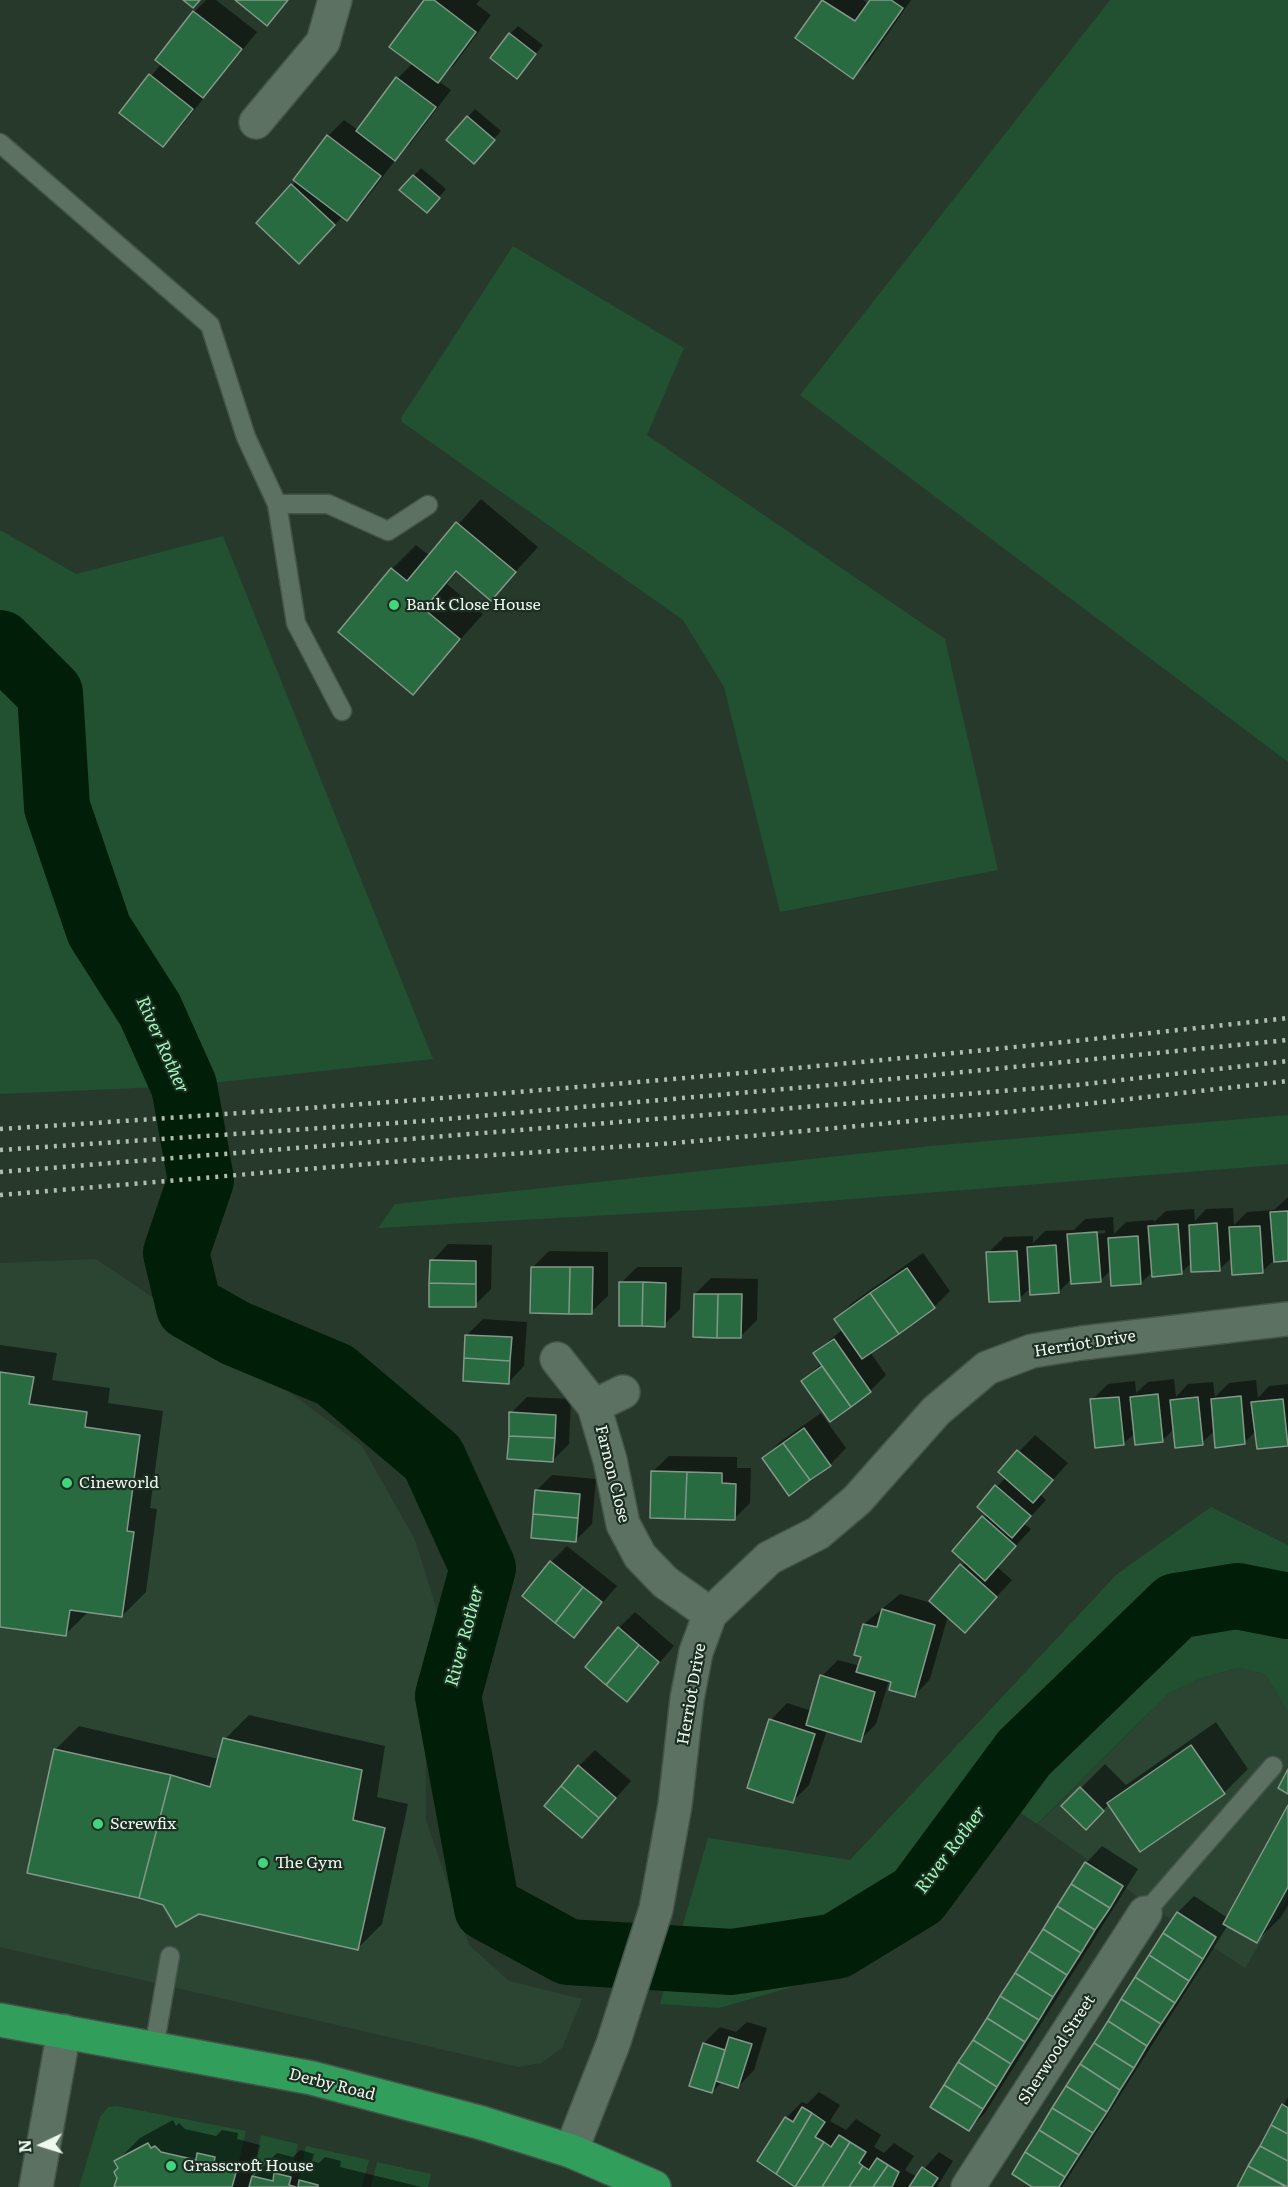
<!DOCTYPE html>
<style>
body{margin:0}
#map{position:relative;width:1288px;height:2187px;overflow:hidden;background:#27392b;font-family:Literata,serif}
canvas{display:block}
.north{position:absolute;left:12px;top:2115px;width:60px;height:60px;-webkit-text-stroke:4px #1d2e22;paint-order:stroke;rotate:266deg;font-size:16px;font-weight:700;line-height:24px;text-align:center;color:#edf8ef}
.north::after{content:'';display:block;margin:auto;width:21px;height:27px;background:#edf8ef;clip-path:polygon(50% 0,100% 100%,50% 72%,0 100%)}
</style>
<div id="map">
<canvas width="1288" height="2187"></canvas>
<div class="north">N</div>
</div>
<script>
const ctx = document.querySelector('canvas').getContext('2d');
ctx.lineJoin = 'round';
function fill(path, color) {
  ctx.fillStyle = color;
  ctx.fill(path, 'evenodd');
}
function trace(path, color, width, dash) {
  ctx.strokeStyle = color;
  ctx.lineWidth = width;
  ctx.lineCap = dash ? 'butt' : 'round';
  ctx.setLineDash(dash || []);
  ctx.stroke(path);
}
function drawText(font, color, halo, rows, align = 'center') {
  ctx.font = font + ' Literata,serif';
  ctx.lineWidth = 4.5;
  ctx.setLineDash([]);
  ctx.textBaseline = 'middle';
  ctx.strokeStyle = halo;
  ctx.fillStyle = color;
  for (const [text, x, y, turn = 0] of rows) {
    ctx.save();
    ctx.translate(x, y);
    ctx.rotate((+turn || 0) * Math.PI / 180);
    ctx.textAlign = isNaN(turn) ? turn : align;
    if (halo) ctx.strokeText(text, 0, 0);
    ctx.fillText(text, 0, 0);
    ctx.restore();
  }
}
fill(new Path2D(`
 M96 1259 255 1367 362 1446 415 1540 441 1623 425 1661 426 1820 469 1945 509 1981 582 1999 562 2048 541 2063 518 2067 0 1947V1263Z
 M1238 1668 1265 1674 1288 1712V1897L1245 1968 1152 1907 1038 1824 1168 1694 1201 1678Z`), '#2c4533');
fill(new Path2D(`
 M1110 0H1288V762L800 395Z
 M513 246 684 348 647 435 945 639 998 870 780 912 724 687 683 620 402 422 401 418Z
 M0 530 76 574 223 536 433 1059 184 1086 0 1094Z
 M1288 1115V1164L752 1207 378 1228 395 1204 931 1146Z
 M1211 1507 1288 1545V1712L1265 1674 1238 1668 1201 1678 1168 1694 1037 1824 1012 1807 924 1920 847 1971 719 2008 660 2004 708 1838 850 1860 1116 1575Z
 M117 2106 246 2131 237 2169 214 2163 215 2157 197 2153 196 2160C182 2157 156 2156 148 2143L114 2161 118 2168 114 2172 117 2178 114 2187H79L100 2117 108 2107Z
 M261 2135 298 2144 291 2177 275 2173 273 2181 252 2176Z
 M306 2146 369 2160 362 2187H318V2185L299 2180Z
 M377 2162 431 2174 428 2187H371Z`), '#215131');
fill(new Path2D(`
 M206 0H216L257 32 179 129 163 145 121 112 162 63 194 12Z
 M426 0H480L476 4 491 15 454 65 438 81 451 90 411 143 396 159 363 203 347 219 343 216 315 246 258 223 296 181 328 136 344 120 358 130 398 78 413 63Z
 M824 0H863L869 4 872 0H911L869 61 853 77 797 37Z
 M518 26 543 45 517 77 510 34Z
 M475 109 501 131 481 154 448 140Z
 M421 168 446 189 434 203 414 176Z
 M481 499 538 547 491 599 458 571 447 584 483 614 413 693 392 569 416 545 430 556Z
 M1288 1197V1259L1274 1260 1263 1271 1233 1256 1220 1269 1192 1262 1181 1273 1153 1271 1141 1283 1112 1269 1100 1281 1072 1278 1059 1292 1031 1287 1019 1299 988 1253 1004 1237 1033 1236V1243L1045 1231 1074 1230 1085 1219 1113 1217 1114 1234 1126 1222 1154 1220V1222L1166 1211 1194 1209 1195 1221 1206 1209 1233 1208 1234 1225 1247 1212 1274 1210ZM1105 1230V1233L1084 1235V1232Z
 M448 1244 492 1245 491 1289 475 1305 432 1261Z
 M549 1251 608 1252V1296L591 1312 533 1267Z
 M923 1253 950 1291 934 1307 870 1352 886 1375 870 1391 830 1420 803 1381 822 1363 815 1353 843 1329 836 1319 852 1303Z
 M637 1267H682L680 1309 664 1325 621 1283Z
 M711 1278 758 1279 757 1320 740 1337 695 1294Z
 M483 1319 527 1322 524 1366 508 1383 467 1335Z
 M0 1345 57 1353 52 1380 110 1388 108 1403 163 1411 150 1508 157 1509 146 1592 122 1616 89 1611 66 1634 0 1625Z
 M1174 1379 1176 1397 1188 1384 1213 1382 1215 1397 1229 1383 1256 1380 1258 1398 1269 1386 1288 1384V1443L1256 1431 1244 1443 1215 1430 1202 1443 1175 1428 1163 1440 1136 1432 1124 1443 1092 1400 1108 1384 1135 1381 1136 1393 1148 1382Z
 M527 1397 571 1399 569 1444 553 1460 511 1413Z
 M821 1413 846 1448 830 1465 764 1458 780 1442Z
 M1035 1435 1068 1463 1040 1494 1046 1500 1024 1524 1031 1529 997 1567 1012 1580 965 1631 948 1616 930 1679 914 1696 889 1680 876 1724 860 1740 827 1730 809 1785 793 1801 771 1720 787 1703 812 1711 822 1676 838 1660 860 1666 864 1624 900 1594 935 1604 965 1562 954 1551 987 1514 979 1507 1006 1477 1000 1472Z
 M669 1456 737 1457V1468H751L750 1503 734 1519 652 1472Z
 M552 1475 596 1479 592 1524 576 1540 536 1491Z
 M567 1546 617 1586 574 1636 551 1562Z
 M635 1612 674 1646 627 1700 619 1628Z
 M249 1715 385 1746 377 1797 408 1804 382 1924 358 1948 164 1904 55 1750 79 1726 219 1759 225 1739Z
 M1216 1722 1248 1769 1224 1793 1109 1804 1086 1828 1063 1806 1105 1764 1126 1785Z
 M595 1750 631 1781 582 1836 579 1766Z
 M1288 1808V1905L1281 1917 1257 1941 1228 1925 1062 2187H1035L1014 2173 1178 1912 1194 1896 1228 1918Z
 M1102 1846 1138 1869 985 2113 969 2129 932 2106 1086 1863Z
 M747 2022 767 2028 754 2070 738 2087 722 2082 712 2092 704 2043 720 2027 736 2032Z
 M819 2092 840 2105 830 2121 846 2130 856 2119 881 2135 874 2147 884 2153 894 2143 914 2156 905 2170 917 2177 939 2152 953 2161 937 2187H798L786 2118 802 2102 807 2104Z
 M1288 2097V2187H1239Z
 M173 2120 176 2126 179 2123 185 2129 216 2136 222 2130 238 2133 237 2139 260 2145 252 2178 277 2153 293 2157 300 2150 314 2154 312 2161 319 2163 325 2157 341 2161 340 2167 421 2187H116L120 2168 116 2162 140 2138Z`), '#0007');
trace(new Path2D(`
 M0 643 50 693 57 807 99 930 150 1010 184 1086 201 1180 176 1253 189 1307 235 1333 335 1375 433 1458 483 1568 448 1696 487 1908 568 1952 732 1962 836 1946 918 1896 1024 1753 1176 1606 1237 1596 1288 1606`), '#001e08', 66);
const building = new Path2D(`
 M183 0H200L193 8Z
 M235 0H288L267 26Z
 M424 0H434L476 32 438 83 389 47Z
 M822 0 855 21 870 0H891L903 8 853 79 795 38Z
 M193 11 242 49 203 98 155 60Z
 M509 33 536 54 517 79 490 58Z
 M149 74 193 109 163 147 119 113Z
 M396 77 436 107 395 161 356 131Z
 M467 116 495 140 474 164 446 140Z
 M327 135 381 176 347 221 293 180Z
 M413 175 440 198 427 213 399 190Z
 M291 184 335 225 299 264 256 223Z
 M456 522 516 572 491 601 456 571 424 609 460 639 413 695 338 632 391 568 407 581Z
 M1288 1211V1261L1274 1262 1270 1212Z
 M1217 1223 1220 1271 1191 1272 1189 1225Z
 M1178 1224 1182 1274 1152 1277 1148 1226Z
 M1260 1226 1263 1273 1232 1275 1229 1227Z
 M1097 1232 1101 1282 1071 1284 1067 1234Z
 M1138 1236 1141 1284 1111 1286 1108 1238Z
 M1056 1245 1059 1293 1030 1295 1027 1247Z
 M1017 1251 1020 1301 989 1302 986 1252Z
 M430 1260 476 1261V1284L429 1283Z
 M531 1267H570L569 1314 530 1313Z
 M570 1267H593L592 1314H569Z
 M907 1268 935 1308 899 1334 870 1293Z
 M619 1282H643L642 1326H619Z
 M643 1282 666 1283 665 1327 642 1326Z
 M429 1283 476 1284V1307H429Z
 M870 1293 899 1334 862 1359 834 1319Z
 M694 1294H718L717 1338 693 1337Z
 M718 1294H742L741 1338H717Z
 M465 1335 512 1337 510 1361 464 1358Z
 M834 1339 871 1392 851 1407 813 1353Z
 M464 1358 510 1361 509 1384 463 1381Z
 M822 1366 851 1407 830 1422 801 1381Z
 M0 1372 34 1377 29 1404 87 1412 85 1427 140 1435 127 1531 134 1532 122 1617 70 1610 66 1636 0 1627Z
 M1158 1394 1163 1442 1135 1445 1130 1397Z
 M1241 1396 1245 1444 1215 1448 1211 1399Z
 M1119 1397 1124 1445 1095 1448 1090 1399Z
 M1198 1397 1203 1445 1175 1448 1170 1400Z
 M1283 1399 1288 1446 1257 1449 1251 1402Z
 M509 1412 556 1415 555 1438 509 1436Z
 M804 1428 831 1466 810 1480 783 1443Z
 M509 1436 555 1438 553 1462 507 1459Z
 M783 1443 810 1480 789 1496 762 1458Z
 M1017 1450 1053 1480 1033 1503 998 1472Z
 M651 1471 687 1472 685 1519 650 1518Z
 M687 1472 722 1473V1483L736 1484 735 1520 685 1519Z
 M995 1485 1031 1516 1012 1538 977 1507Z
 M535 1490 580 1494 578 1518 533 1514Z
 M533 1514 578 1518 576 1542 531 1538Z
 M982 1516 1016 1546 985 1581 952 1551Z
 M550 1561 583 1587 555 1623 522 1596Z
 M960 1564 997 1597 965 1633 929 1601Z
 M583 1587 602 1602 574 1638 555 1623Z
 M882 1609 935 1625 915 1697 889 1690 891 1682 856 1672 861 1657 854 1655 863 1624 877 1627Z
 M618 1627 639 1645 606 1685 585 1667Z
 M639 1645 659 1662 627 1702 606 1685Z
 M820 1675 875 1692 861 1742 806 1725Z
 M769 1719 815 1734 793 1803 747 1788Z
 M223 1738 362 1770 353 1820 385 1828 358 1950 199 1914 176 1927 163 1905 139 1898 171 1775 210 1787Z
 M1191 1745 1225 1794 1140 1852 1107 1803Z
 M54 1749 171 1775 139 1898 27 1873Z
 M578 1765 616 1798 599 1818 561 1786Z
 M1288 1769V1794L1278 1788Z
 M561 1786 599 1818 582 1838 544 1806Z
 M1080 1787 1104 1811 1086 1830 1061 1806Z
 M1288 1805V1887L1257 1943 1223 1924Z
 M1085 1862 1123 1886 1110 1908 1071 1884Z
 M1071 1884 1110 1908 1095 1930 1057 1906Z
 M1057 1906 1095 1930 1081 1953 1043 1929Z
 M1177 1912 1216 1937 1203 1959 1163 1933Z
 M1043 1929 1081 1953 1067 1975 1029 1951Z
 M1163 1933 1203 1959 1189 1981 1149 1955Z
 M1029 1951 1067 1975 1053 1997 1015 1973Z
 M1149 1955 1189 1981 1175 2003 1135 1977Z
 M1015 1973 1053 1997 1039 2020 1000 1996Z
 M1135 1977 1175 2003 1161 2024 1121 1999Z
 M1000 1996 1039 2020 1025 2042 987 2018Z
 M1121 1999 1161 2024 1147 2046 1108 2021Z
 M987 2018 1025 2042 1011 2064 973 2040Z
 M1108 2021 1147 2046 1134 2068 1094 2043Z
 M729 2037 752 2044 738 2088 716 2081Z
 M973 2040 1011 2064 997 2087 958 2062Z
 M703 2043 725 2050 712 2093 689 2086Z
 M1094 2043 1134 2068 1120 2090 1080 2064Z
 M958 2062 997 2087 983 2109 944 2085Z
 M1080 2064 1120 2090 1107 2112 1066 2086Z
 M944 2085 983 2109 969 2131 930 2107Z
 M1066 2086 1107 2112 1093 2133 1052 2108Z
 M1282 2104 1288 2108V2134L1271 2125Z
 M802 2107 812 2113 776 2174 757 2161 785 2117 793 2122Z
 M1052 2108 1093 2133 1079 2155 1039 2130Z
 M812 2113 825 2122 815 2137 824 2142 795 2187 776 2174Z
 M1271 2125 1288 2134V2161L1260 2146Z
 M1039 2130 1079 2155 1065 2177 1025 2152Z
 M839 2135 850 2142 822 2187H795L824 2142 831 2147Z
 M850 2142 866 2152 859 2163 863 2166 849 2187H822Z
 M148 2143 151 2148 155 2146 161 2152 196 2160 197 2153 215 2157 214 2163 237 2169 232 2187H114L117 2178 114 2172 118 2168 114 2161Z
 M1260 2146 1288 2161V2187L1248 2166Z
 M1025 2152 1065 2177 1059 2187H1032L1012 2174Z
 M877 2158 888 2165 873 2187H849L863 2166 869 2170Z
 M888 2165 899 2172 892 2187H873Z
 M1248 2166 1286 2187H1237Z
 M922 2167 938 2178 932 2187H909Z
 M274 2173 291 2177 289 2185 296 2187H249L252 2176 273 2181Z
 M299 2180 318 2185V2187H298Z`);
fill(building, '#296b40');
trace(building, '#839888', 1.5);
const lane = new Path2D(`
 M0 143 210 325 246 437 277 504 296 623 342 711
 M277 504H328L388 531 428 505
 M1145 1913 1273 1766
 M154 2048 170 1956`);
const street = new Path2D(`
 M256 122 323 42 335 0
 M557 1359 594 1406 610 1460 623 1524 640 1556 665 1582 710 1614
 M594 1406 623 1392
 M571 2151 613 2044 656 1909 675 1805 687 1699 696 1652 710 1614 769 1558 818 1533 857 1500 936 1411 987 1368 1032 1351 1082 1343 1288 1319
 M36 2187 64 2031
 M968 2187 1145 1913`);
const highway = new Path2D(`
 M0 2020 312 2078 482 2123 571 2151 654 2187`);
trace(lane, '#445449', 21);
trace(street, '#445449', 36);
trace(highway, '#445449', 36);
trace(lane, '#5d7162', 18);
trace(street, '#5d7162', 33);
trace(highway, '#319e5b', 33);
trace(new Path2D(`
 M0 1129C430 1102 860 1066 1288 1018
 M0 1150 424 1121 841 1084 1288 1040
 M0 1172 1077 1085 1288 1061
 M0 1195 404 1161 675 1143 1050 1108 1288 1081`), '#b0bdb2', 4.5, [3, 6]);
for (const [x, y, r, color] of [
 [394,605,6,"#40d77c"],
 [67,1483,6,"#40d77c"],
 [98,1824,6,"#40d77c"],
 [263,1863,6,"#40d77c"],
 [171,2166,6,"#40d77c"]
]) {
  const dot = new Path2D();
  dot.arc(x, y, r, 0, 2 * Math.PI);
  ctx.fillStyle = color;
  ctx.fill(dot);
  trace(dot, '#1d2e22', 2);
}
drawText('16px', '#edf8ef', '#1d2e22', [
 ["Bank Close House",406,605],
 ["Cineworld",79,1483],
 ["Screwfix",110,1824],
 ["The Gym",275,1863],
 ["Grasscroft House",183,2166]
], 'left');
drawText('16px', '#edf8ef', '#1d2e22', [
 ["Herriot Drive",1085,1344,-9],
 ["Farnon Close",612,1474,76],
 ["Herriot Drive",692,1694,-80],
 ["Sherwood Street",1057,2050,-57],
 ["Derby Road",332,2085,14]
]);
drawText('italic 18px', '#9efbb9', '#1d2e22', [
 ["River Rother",162,1045,66],
 ["River Rother",465,1636,-75],
 ["River Rother",951,1850,-53]
]);
</script>
